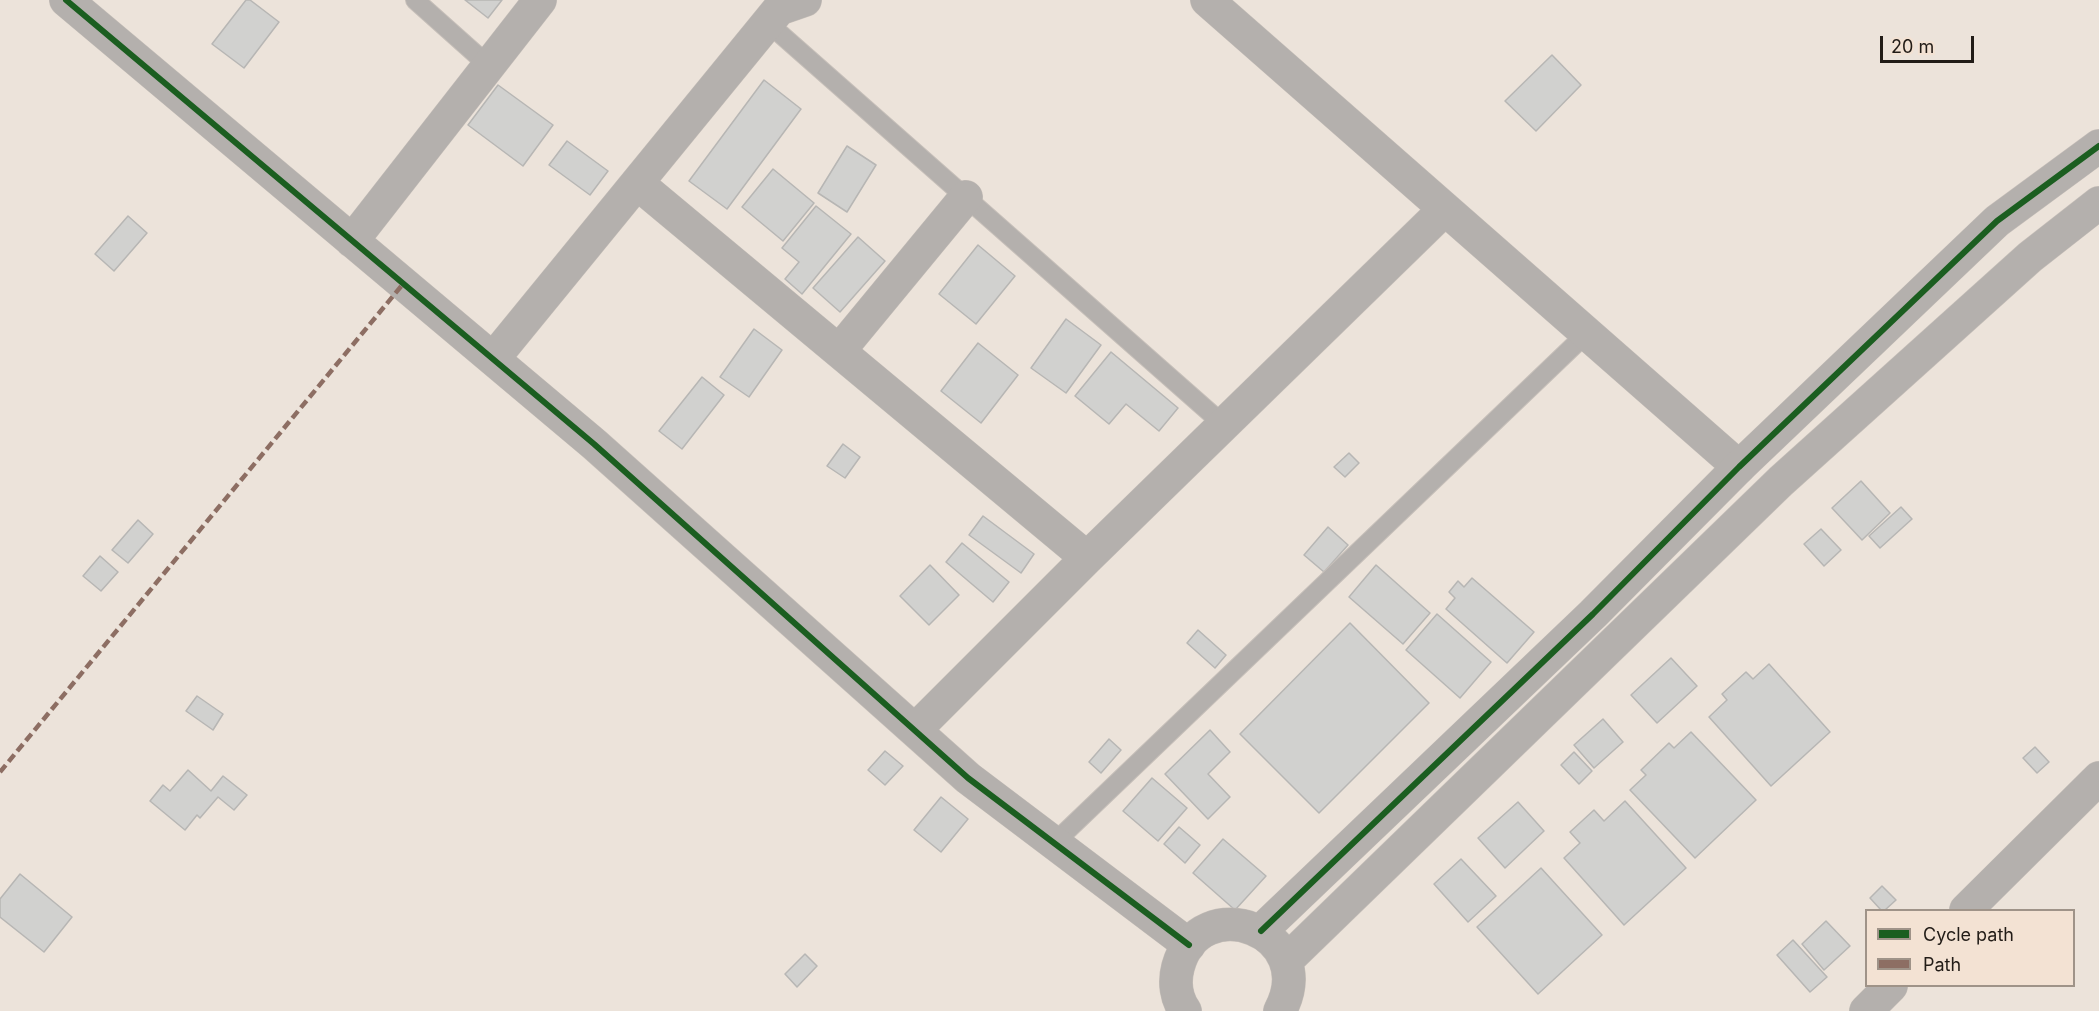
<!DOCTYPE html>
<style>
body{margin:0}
#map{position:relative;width:2099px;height:1011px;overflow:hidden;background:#ece3da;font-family:Inter,sans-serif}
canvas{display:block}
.legend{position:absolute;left:1865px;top:909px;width:210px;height:78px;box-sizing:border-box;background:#f3e2d3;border:2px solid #9f9388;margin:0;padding:8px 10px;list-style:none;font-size:18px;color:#221c17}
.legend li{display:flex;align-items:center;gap:12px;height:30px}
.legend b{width:30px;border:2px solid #9f9388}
.scale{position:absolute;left:1880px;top:36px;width:94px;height:27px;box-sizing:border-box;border:3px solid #221c17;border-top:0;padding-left:8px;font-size:18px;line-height:21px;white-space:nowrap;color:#221c17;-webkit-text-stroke:4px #f3e2d3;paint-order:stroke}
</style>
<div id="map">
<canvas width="2099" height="1011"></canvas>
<ul class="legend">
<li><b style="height:8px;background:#1b5e20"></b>Cycle path</li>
<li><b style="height:8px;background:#8d6e63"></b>Path</li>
</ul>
<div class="scale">20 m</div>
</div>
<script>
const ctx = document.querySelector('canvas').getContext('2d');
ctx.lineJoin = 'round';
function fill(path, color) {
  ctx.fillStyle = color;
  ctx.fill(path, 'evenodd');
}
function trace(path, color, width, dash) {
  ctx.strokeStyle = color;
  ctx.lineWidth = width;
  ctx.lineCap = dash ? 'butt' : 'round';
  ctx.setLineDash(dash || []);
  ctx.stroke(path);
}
const building = new Path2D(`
 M246 0H250L279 22 244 68 212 44Z
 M465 0H502L488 18Z
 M1552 55 1581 85 1536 131 1505 101Z
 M764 80 801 109 727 209 689 181Z
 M498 85 553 125 523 166 468 125Z
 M567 141 608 171 590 195 549 165Z
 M847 146 876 165 847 212 818 193Z
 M773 169 814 203 783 241 742 207Z
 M816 206 851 234 802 294 785 279 799 262 782 248Z
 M128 216 147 233 114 271 95 254Z
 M858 237 885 261 840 312 813 288Z
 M978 245 1015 276 976 324 939 294Z
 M1066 319 1101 345 1066 393 1031 368Z
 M754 329 782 350 749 397 720 377Z
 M978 343 1018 375 981 423 941 391Z
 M1111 352 1178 408 1159 431 1126 404 1109 424 1075 396Z
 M702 377 724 395 682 449 659 431Z
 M843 444 860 457 845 478 827 466Z
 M1349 453 1359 463 1345 477 1334 467Z
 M1861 481 1890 513 1862 540 1832 508Z
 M1901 507 1912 519 1880 548 1869 536Z
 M983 516 1034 554 1021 573 969 535Z
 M138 520 153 534 128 563 112 550Z
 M1328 527 1348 545 1324 572 1304 555Z
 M1821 529 1841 550 1824 566 1804 544Z
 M962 543 1009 582 993 602 946 562Z
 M100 556 118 572 101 591 83 576Z
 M930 565 959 595 929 625 900 596Z
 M1376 565 1430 613 1403 644 1349 597Z
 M1472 578 1534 632 1507 663 1446 609 1455 598 1449 592 1458 581 1464 587Z
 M1437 614 1491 662 1460 698 1406 650Z
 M1350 623 1429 703 1319 813 1240 734Z
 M1198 630 1226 655 1215 668 1187 643Z
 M1671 658 1697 686 1657 723 1631 695Z
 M1769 664 1830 732 1771 786 1709 717 1727 700 1722 694 1746 672 1753 679Z
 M197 696 223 714 213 730 186 711Z
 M1603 719 1623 742 1594 768 1574 745Z
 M1210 730 1230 752 1208 774 1230 797 1208 819 1165 774Z
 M1691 732 1756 800 1695 858 1630 790 1646 775 1641 770 1669 743 1674 748Z
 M1109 739 1121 750 1101 773 1089 762Z
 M2035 747 2049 762 2037 773 2023 758Z
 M885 751 903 766 885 785 868 770Z
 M1574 752 1592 771 1579 784 1561 765Z
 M188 770 211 791 223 776 247 795 234 810 218 797 200 818 197 815 185 830 150 801 163 785 170 791Z
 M1152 778 1187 808 1158 841 1123 811Z
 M941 797 968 819 941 852 914 830Z
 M1625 801 1686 868 1624 925 1564 858 1580 843 1570 832 1594 810 1604 821Z
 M1518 802 1544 831 1505 868 1478 838Z
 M1179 827 1200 845 1185 863 1164 844Z
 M1223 839 1266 876 1235 910 1193 873Z
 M1461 859 1496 896 1468 922 1434 884Z
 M1541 868 1602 935 1538 994 1477 927Z
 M20 874 72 917 44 952 0 917V899Z
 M1882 886 1896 900 1885 910H1881L1870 898Z
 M1826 921 1850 946 1824 970 1802 944Z
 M1793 940 1827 977 1810 992 1777 955Z
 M805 954 817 966 797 987 785 974Z`);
fill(building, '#d1d1cf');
trace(building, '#b7b6b4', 1.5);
const service = new Path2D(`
 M415 0 489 66
 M768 23 1224 425
 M1054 843 1587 333`);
const minor = new Path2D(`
 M66 0 594 444 968 778 1189 945
 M1207 0 1739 467
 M637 183 1087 558
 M352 241 540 0
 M839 351 966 197
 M493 359 779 9 805 0
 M915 730 1087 558 1445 209
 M1966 910 2099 778
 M1866 1011 1891 986`);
const tertiary = new Path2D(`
 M1261 931 1593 614 1739 467 1997 221 2099 146
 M1286 961 1781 481 2030 257 2099 203
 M1185 1011C1176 998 1174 982 1178 967 1200 886 1322 932 1280 1011`);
trace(service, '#c6bfb9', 20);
trace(minor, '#c6bfb9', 34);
trace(tertiary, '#c6bfb9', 34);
trace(service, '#b4b0ad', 18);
trace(minor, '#b4b0ad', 33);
trace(tertiary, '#b4b0ad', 33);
trace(new Path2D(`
 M0 772 403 284`), '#8d6e63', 4.5, [9, 4.5]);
trace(new Path2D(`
 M66 0 594 444 968 778 1189 945
 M1261 931 1593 614 1739 467 1997 221 2099 146`), '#1b5e20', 6);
</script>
